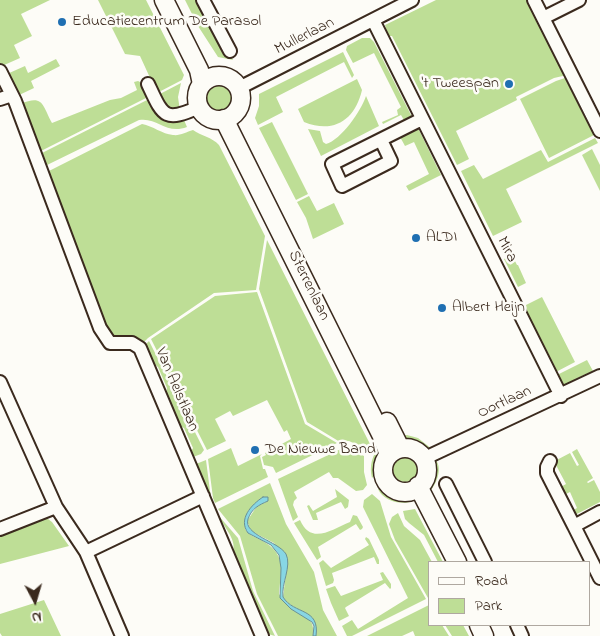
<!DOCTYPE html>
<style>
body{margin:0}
#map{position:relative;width:600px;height:636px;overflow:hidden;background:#fdfcf7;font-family:"Indie Flower",sans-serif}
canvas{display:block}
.legend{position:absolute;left:428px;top:561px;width:162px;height:65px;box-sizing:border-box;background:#fdfcf7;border:1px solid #afa8a0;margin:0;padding:6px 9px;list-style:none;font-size:15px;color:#3b2a1e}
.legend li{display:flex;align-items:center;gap:10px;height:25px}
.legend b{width:25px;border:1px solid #afa8a0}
.north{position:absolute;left:10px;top:576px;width:50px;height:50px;-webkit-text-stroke:4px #fdfcf7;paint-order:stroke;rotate:174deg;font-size:14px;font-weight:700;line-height:20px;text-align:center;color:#3b2a1e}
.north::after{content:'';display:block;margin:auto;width:18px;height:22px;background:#3b2a1e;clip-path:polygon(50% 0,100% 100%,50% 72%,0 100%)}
</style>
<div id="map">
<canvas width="600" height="636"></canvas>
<ul class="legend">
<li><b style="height:6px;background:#fdfcf7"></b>Road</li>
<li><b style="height:14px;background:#bede96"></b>Park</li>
</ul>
<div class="north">N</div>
</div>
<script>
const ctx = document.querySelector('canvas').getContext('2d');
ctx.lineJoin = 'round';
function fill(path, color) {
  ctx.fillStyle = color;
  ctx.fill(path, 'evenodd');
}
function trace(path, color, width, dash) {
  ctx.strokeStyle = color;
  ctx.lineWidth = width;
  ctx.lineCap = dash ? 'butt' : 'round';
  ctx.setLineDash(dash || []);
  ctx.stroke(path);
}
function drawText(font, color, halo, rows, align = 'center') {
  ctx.font = font + ' "Indie Flower",sans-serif';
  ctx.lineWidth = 5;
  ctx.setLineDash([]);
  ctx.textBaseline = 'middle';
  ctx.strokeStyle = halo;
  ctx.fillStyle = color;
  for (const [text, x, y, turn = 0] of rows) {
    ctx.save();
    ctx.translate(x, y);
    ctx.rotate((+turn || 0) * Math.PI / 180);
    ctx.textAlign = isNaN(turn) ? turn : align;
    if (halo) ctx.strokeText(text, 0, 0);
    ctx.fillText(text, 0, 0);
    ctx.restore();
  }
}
fill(new Path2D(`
 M0 0H50L21 14 32 36 14 45 20 58 2 66 0 63Z
 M98 0H146L184 75 182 80 157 93 140 56 125 54Z
 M185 0H200L207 13 205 18 222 52 224 53 228 51 233 60 218 57 198 26Z
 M436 0H529L567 75 554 78 516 97 517 100 456 131 469 159 457 165 392 36H388L385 25Z
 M362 38H370L374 42 413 119 405 122 401 115 383 124 382 122 398 115 397 110 401 107 374 53 353 63 346 50 347 46Z
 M343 52 354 75 352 78 344 62 276 97 283 112 258 125 255 118 259 106V94Z
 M56 59 60 66 31 81 34 88 17 96 7 74 25 66 28 73Z
 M568 77 588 117 586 119 594 135 549 158 520 99 556 81Z
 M357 79 362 90C355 120 334 134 304 122L298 109Z
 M138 81 144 84 150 96 39 152 20 104C44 94 42 105 52 123L110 100 121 98 137 90 134 82Z
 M181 83 178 97 180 111H169L158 95Z
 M206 99a13 13 0 1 1 26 0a13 13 0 1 1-26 0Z
 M366 96 379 126 321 156 308 129 320 131 323 142 326 144C341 140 361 111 366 96Z
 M151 98 173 121 184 120 187 127C166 135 158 117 139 120L45 166 40 154Z
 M272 122 308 194 296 200 259 128Z
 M142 124C153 126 162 134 173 135 180 136 186 132 193 130 201 136 212 137 219 145L265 236 256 290 214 293 148 338 143 343 130 337 115 338 110 334 100 308C94 304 94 301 95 295L76 246 72 244 47 172Z
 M417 126 441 175 409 191 406 186 429 174 414 142 405 146 399 135Z
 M595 138 598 143 506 189 522 222 493 236 461 171 474 165 483 179 541 150 548 162Z
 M592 149 600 165V191L582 155Z
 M309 196 317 211 334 203 344 224 313 239 306 218 297 202Z
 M267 240 370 444 368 450 349 441 340 442 307 422 259 289Z
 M512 255 517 265H518L526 283 518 287 504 259Z
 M257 292 305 424 337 443 276 473 273 467 264 465 262 457 266 455 265 453 291 439 287 430 284 432 267 400 233 416 230 411 215 419 226 441 207 450 151 339 215 296Z
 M542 297 575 362 554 373 555 367 524 306Z
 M149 341 204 450 201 454 193 457 191 452 193 448 184 428 180 426 166 393 167 388 158 367 154 364 145 345Z
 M587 360 593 371 575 379 574 384 566 387 562 386 555 376Z
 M407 435 418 438 432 449C423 452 405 444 400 436Z
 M380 446 383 452 378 471 372 478C369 466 372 455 380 446Z
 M231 448 238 466 262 454 260 456 263 469H265L268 477 215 503 213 498 208 459Z
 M343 448 350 449 364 456V472L367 485 363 490 356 491 338 478H333L329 472 294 492 297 498 294 501 293 505 298 517 293 521 278 479Z
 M577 449 593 478 587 482 588 483 594 480 600 492V502L573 516 570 512 577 508 570 492 562 496 559 488 566 484 556 465 552 467 551 463 570 453 577 466 579 465 572 452Z
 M392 469a13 13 0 1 1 26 0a13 13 0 1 1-26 0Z
 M206 460 211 499 196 464Z
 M436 460C443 470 436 485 428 494L427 485Z
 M270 483 286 524 314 572 323 610 337 636H316C319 612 292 612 283 597L287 565 274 543 251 531 247 521 257 506 266 502 268 497 248 511 245 529C249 535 255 537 261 540 287 554 281 569 279 594 283 599 287 606 293 610 306 619 315 617 313 636H278L257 594 240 536 218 509Z
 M335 489 349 500 348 507 345 509 341 502 316 513 318 520H313L307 506 309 505 313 511 337 497Z
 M378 489C388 487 403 495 410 502 398 505 383 500 378 489Z
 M372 494 380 501 391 537 426 599 352 636H347L342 626 352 620 358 629 408 598 363 507 364 500Z
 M415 509 443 562H438L424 535 409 523 405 519 403 511Z
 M398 513 404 526 420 540 432 562H429L428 598 395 540 389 524 392 517Z
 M218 515 238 538 253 591 275 636 268 634 233 551C237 539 222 525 218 515Z
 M353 515 357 516 363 527 362 529 360 530 356 524 318 547 321 557 317 560 294 523 300 520C311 545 331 530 350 522Z
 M44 516 52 522 69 546 0 564V533Z
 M366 537 369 539 379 560V564H377L374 557 332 573 334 580 333 583 326 586 319 563 323 560 331 568 369 545 365 539Z
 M383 572 391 584V588L390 589 385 583 346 607 345 608 349 616 339 621 331 603 326 589 335 586 341 596 383 580 380 573Z
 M44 600 61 636H2L0 633V614Z
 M429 605V625H442L449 636H415L413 631 402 636H367Z
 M445 625H463L469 636H452Z`), '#bede96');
const water = new Path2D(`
 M263 497H268V501C259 505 252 508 248 519 243 535 278 541 286 554 292 566 281 584 283 597 294 615 320 607 316 636H313L314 626 312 622 291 609 280 598 281 568 279 555 271 545 248 533C238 519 251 505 263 497Z`);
fill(water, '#87d6e4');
trace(water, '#699195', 1);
const street = new Path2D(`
 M203 0 230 51
 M534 0 600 131
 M543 18 579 0
 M373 20 561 396
 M0 71 15 101 100 328 110 343H132L140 348 262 636
 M148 84C163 116 164 123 199 107
 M239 88 412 0
 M0 99 12 95
 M381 140 391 161 342 186 332 164 422 119
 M0 382 56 507 86 552 122 636
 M423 459 600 376
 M550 461 547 467V473L574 526
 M446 484 485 562
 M600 512 574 526 600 578
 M0 529 56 507
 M86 552 203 496
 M517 625 522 636`);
const secondary = new Path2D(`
 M164 0 199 70 202 84
 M197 98a22 22 0 1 1 44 0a22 22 0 1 1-44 0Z
 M224 119 382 436 389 455
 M387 422 400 448
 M383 470a22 22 0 1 1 44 0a22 22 0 1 1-44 0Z
 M418 486 457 562
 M479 625 484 636`);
trace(street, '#3b2a1e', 16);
trace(secondary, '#3b2a1e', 21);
trace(street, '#fdfcf7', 12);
trace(secondary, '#fdfcf7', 18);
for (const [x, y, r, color] of [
 [62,22,5,"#1f6fb2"],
 [509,84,5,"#1f6fb2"],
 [416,238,5,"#1f6fb2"],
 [442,308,5,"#1f6fb2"],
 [255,450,5,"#1f6fb2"]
]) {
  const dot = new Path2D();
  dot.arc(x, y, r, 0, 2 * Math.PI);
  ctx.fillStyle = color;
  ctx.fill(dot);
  trace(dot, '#fdfcf7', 2);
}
drawText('16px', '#3b2a1e', '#fdfcf7', [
 ["Educatiecentrum De Parasol",72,22],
 ["'t Tweespan",499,84,"right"],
 ["ALDI",426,238],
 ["Albert Heijn",452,308],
 ["De Nieuwe Band",265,450]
], 'left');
drawText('16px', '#3b2a1e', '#fdfcf7', [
 ["Mullerlaan",305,37,-27],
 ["Mira",506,250,63],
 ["Sterrenlaan",308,286,64],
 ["Van Aelstlaan",176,390,67],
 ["Oortlaan",505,403,-25]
]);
</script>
